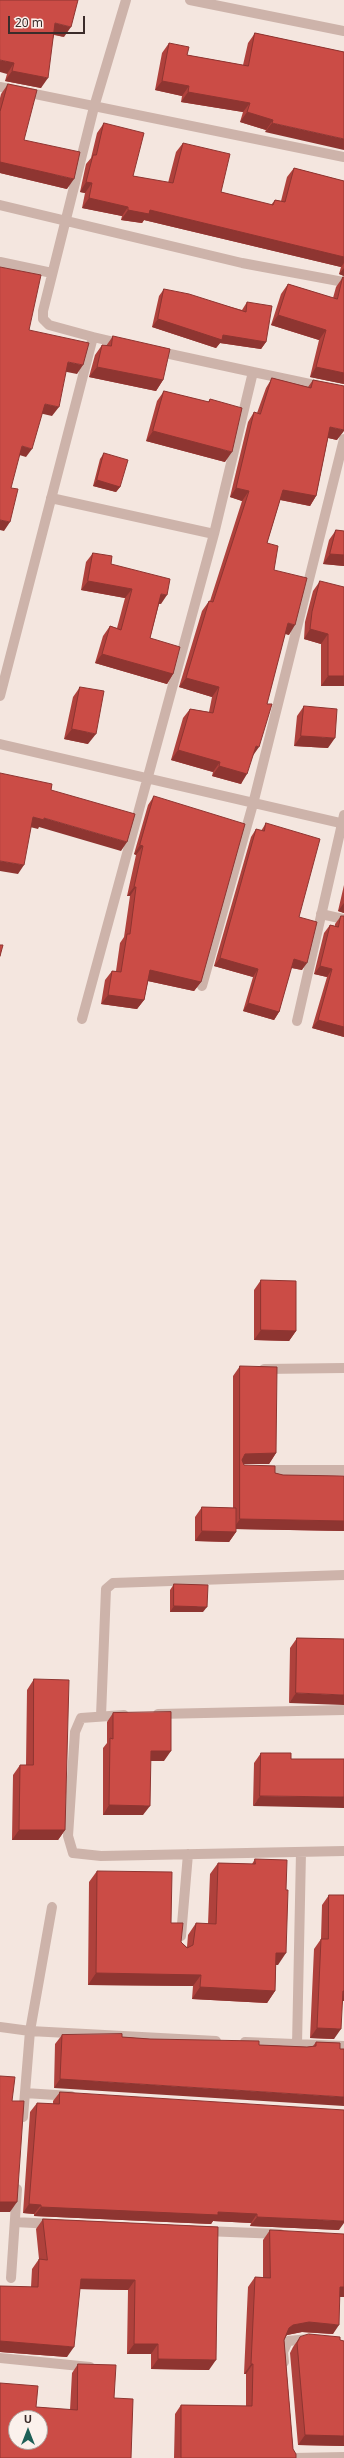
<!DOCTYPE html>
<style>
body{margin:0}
#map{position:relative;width:344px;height:2458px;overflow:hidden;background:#f4e6df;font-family:"Noto Sans",sans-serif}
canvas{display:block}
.north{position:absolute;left:8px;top:2410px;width:40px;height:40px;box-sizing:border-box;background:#fbf1ec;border:1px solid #aea29e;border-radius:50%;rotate:0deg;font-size:11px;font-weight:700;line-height:16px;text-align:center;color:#3b2c2a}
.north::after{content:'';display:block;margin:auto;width:14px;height:18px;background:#1d5f56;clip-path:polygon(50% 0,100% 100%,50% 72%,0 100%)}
.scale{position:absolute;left:8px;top:16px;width:77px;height:18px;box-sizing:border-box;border:2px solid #3b2c2a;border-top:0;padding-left:5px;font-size:12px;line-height:14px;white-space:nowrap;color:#3b2c2a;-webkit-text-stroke:3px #fbf1ec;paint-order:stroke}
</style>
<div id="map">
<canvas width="344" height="2458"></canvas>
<div class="north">U</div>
<div class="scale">20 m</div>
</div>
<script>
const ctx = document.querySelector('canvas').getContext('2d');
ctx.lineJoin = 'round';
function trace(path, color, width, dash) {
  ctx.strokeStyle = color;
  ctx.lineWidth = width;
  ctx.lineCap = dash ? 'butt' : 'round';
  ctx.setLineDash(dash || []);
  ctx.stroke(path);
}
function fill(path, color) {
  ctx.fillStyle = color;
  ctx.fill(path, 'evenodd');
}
trace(new Path2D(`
 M30 2031 52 1907`), '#cdb3aa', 10);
trace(new Path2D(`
 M190 0 344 31
 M0 87 344 157
 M0 205 242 263 344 282
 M0 262 52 273
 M93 337 123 344
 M156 351 253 372
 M51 498 214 534
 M0 696 93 337 49 325 43 319V311L94 107 126 0
 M0 744 344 824
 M321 914 344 919
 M202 986 253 804 344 439
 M82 1019 214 534 253 372 344 391
 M297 1021 344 815
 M264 1369 344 1368
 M262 1470H344
 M158 1714 344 1710
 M124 1715 81 1718 75 1732 68 1836 73 1853 101 1856 344 1851
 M101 1716 106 1589 113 1583 344 1575
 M181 1936 188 1854
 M0 2027 30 2031 23 2117
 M30 2031 216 2041
 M245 2042 344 2046
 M297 2045 301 1852
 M25 2093 71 2096
 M15 2222 53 2224
 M205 2231 280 2234
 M11 2278 17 2189
 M0 2358 90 2367
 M284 2362 283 2352 288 2341 310 2339
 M293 2458 344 2457`), '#cdb3aa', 10);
fill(new Path2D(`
 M0 0 64 37 54 35 41 88 5 81 7 74Z
 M255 33 344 52 265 132 266 130 240 122 243 112 181 102 182 96 155 90 162 53 169 43 187 55 243 65 248 43Z
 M8 84 24 140 67 189 0 173V98L1 94Z
 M104 123 133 176 168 183 176 152 183 143 221 192 271 205 275 200 281 201 287 177 294 168 344 181V276L339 274 341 267 144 220 142 223 121 220 122 216 82 208 85 193 80 192 86 164 91 158 97 133Z
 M343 277 344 384 310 377 319 340 271 325 281 294 288 284 333 298 336 287Z
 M164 289 242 310 247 302 266 342 261 349 220 343 216 348 152 327 159 296Z
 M113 336 163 380 156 391 89 377 95 355 102 345 106 346Z
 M272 378 308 387 313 380 337 440 328 438 316 496 310 506 280 500 267 543 289 635 285 634 253 755 241 784 212 776 213 772 171 760 183 718 190 709 209 712 212 697 179 687 202 611 209 601H210L242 501 230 497 248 422 254 412 257 413 266 388Z
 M164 391 208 402 210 399 225 462 146 441 157 401Z
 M104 453 120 487 116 492 93 486 100 459Z
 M336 530 344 531V566L323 564 329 540Z
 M93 553 111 564 161 604H159L150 638 173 674 167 684 95 663 103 636 110 626 117 628 125 598 81 590 86 562Z
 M320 581 344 686H321V644L304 639 305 622 313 591Z
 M80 687 88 744 64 739 73 697Z
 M304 706 328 748 294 746 297 716Z
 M154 796 201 982 194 991 148 981 144 1000 137 1009 101 1004 105 980 112 971H116L120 943 124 937 130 896H127L136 855 134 854 148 805Z
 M266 823 299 917 302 970 291 968 279 1012 274 1020 243 1011 253 977 214 966 251 837 256 829 261 831Z
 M344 885V913L338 911Z
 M341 916H344V1037L312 1028 327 977 314 974 324 933 330 925 335 926V924Z
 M261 1280 296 1331 289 1341 254 1340V1290Z
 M240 1366 276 1453 269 1464H244V1465L283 1475 344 1476V1531L236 1529V1532L229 1542 195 1541V1517L202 1507 233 1508V1376Z
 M174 1584 203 1612H170V1590Z
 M297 1638 344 1639 289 1703 290 1648Z
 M34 1679 65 1830 58 1840H12L13 1775 20 1765H26L27 1690Z
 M113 1713 164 1761H150L143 1815H103V1748L107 1743V1722Z
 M261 1753 291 1759 253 1806 254 1763Z
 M255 1859 278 1965H276L275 1991 267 2003 192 1999 193 1986 88 1985 89 1882 97 1871 171 1923 181 1942 187 1947 188 1935 196 1923 208 1924 210 1874 218 1863 252 1864Z
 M329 1895H344V2001H343L334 2039 310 2038 314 1949 321 1939 322 1905Z
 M62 2035 122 2037 150 2039 259 2045 307 2047 313 2046 316 2042 340 2043 54 2088 55 2044Z
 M60 2092 339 2230 250 2226 251 2223 213 2221 211 2224 34 2216V2214L23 2213 30 2112 37 2103 53 2104V2101Z
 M43 2219 218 2227 209 2370 151 2369V2354H127L128 2290 80 2289 67 2357 0 2352V2286L31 2287 32 2269 39 2259 36 2229Z
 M270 2230 340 2297 333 2334 302 2332 287 2335 284 2340 293 2449 296 2458H174L175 2414 181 2405 246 2406V2374H244L248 2287 255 2277H263V2240Z
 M300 2337 344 2446 298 2445 290 2353 293 2347Z
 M78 2364 114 2398 131 2458 36 2407 70 2410 72 2373Z`), '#af413c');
fill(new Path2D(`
 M55 23 71 27 64 37 48 33Z
 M0 60 14 63 7 74 0 72Z
 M12 71 48 78 41 88 5 81Z
 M162 81 189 86 182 96 155 90Z
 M188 92 250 103 243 112 181 102Z
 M247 112 273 120 266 130 240 122Z
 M272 123 344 139V150L265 132Z
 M0 162 74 179 67 189 0 173Z
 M86 182 92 183 85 193 80 192Z
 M89 198 128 207 122 216 82 208Z
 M128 210H150L344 257V263L341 267 144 220 142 223 121 220Z
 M344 268V276L339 274Z
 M278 315 326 330 319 340 271 325Z
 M158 319 223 335 266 342 261 349 220 343 216 348 152 327Z
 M68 362 83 365 77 374 62 371Z
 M97 367 163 380 156 391 89 377Z
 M316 367 344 373V384L310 377Z
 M45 404 59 407 52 416 39 413Z
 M330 427 344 430V431L337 440 324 437Z
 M153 431 232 452 225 462 146 441Z
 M22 446 32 449 26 457 16 454Z
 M97 480 120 487 116 492 93 486Z
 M236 488 249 491 242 501 230 497Z
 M283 490 316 496 310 506 276 499Z
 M0 520 10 522 4 531 0 530Z
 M330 554 344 555V566L323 564Z
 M88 581 132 589 125 598 81 590Z
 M161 594 167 595 161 604 155 603Z
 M288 623 295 625 289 635 281 632Z
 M310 629 328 634 321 644 304 639Z
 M102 654 173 674 167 684 95 663Z
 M328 676H344V686H321Z
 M186 678 219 687 212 697 179 687Z
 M72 729 96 734 88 744 64 739Z
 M301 736 335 738 328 748 294 746Z
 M256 746 259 747 252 757Z
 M178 750 220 762 213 772 171 760Z
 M219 766 247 774 241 784 212 776Z
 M33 817 44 818 127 842 121 851 39 827 38 829 26 826Z
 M140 845 143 846 136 855 134 854Z
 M0 861 24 865 18 874 0 871Z
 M134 887H136L130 896H127Z
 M344 903V913L338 911Z
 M220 958 258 969 253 977 214 966Z
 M294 959 307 963 302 970 288 967Z
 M320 966 332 969 327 977 314 974Z
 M150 970 201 982 194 991 143 980Z
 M108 995 144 1000 137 1009 101 1004Z
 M248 1003 279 1012 274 1020 243 1011Z
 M318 1020 344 1027V1037L312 1028Z
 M261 1330 296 1331 289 1341 254 1340Z
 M276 1453 269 1464H240V1461L245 1454Z
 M240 1519 344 1521V1531L233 1529Z
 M202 1531 236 1532 229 1542 195 1541Z
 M174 1606 207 1607 203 1612H170Z
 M296 1693 344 1695V1705L289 1703Z
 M151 1751H171L164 1761H144Z
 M260 1796 344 1797V1808L253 1806Z
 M109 1805 150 1806 143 1815H103Z
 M19 1830H65L58 1840H12Z
 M276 1953H286L278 1965 268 1964Z
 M96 1973 201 1975 193 1986 88 1985Z
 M200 1987 275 1991 267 2003 192 1999Z
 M343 1991H344V2001H336Z
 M317 2028 341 2029 334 2039 310 2038Z
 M60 2079 344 2097V2106L54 2088Z
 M0 2202H17L10 2212H0Z
 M29 2204 41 2205 34 2214 23 2213Z
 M41 2207 218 2212 257 2214 251 2223 213 2221 211 2224 34 2216Z
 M257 2217 344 2221V2223L339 2230 250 2226Z
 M81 2279 135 2280 128 2290 74 2289Z
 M340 2287H344V2297H333Z
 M309 2322 339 2325 333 2334 302 2332 287 2335 282 2338 289 2328 293 2325Z
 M0 2341 74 2347 67 2357 0 2352Z
 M134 2344H158L151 2354H127Z
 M158 2359 216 2360 209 2370 151 2369Z
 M251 2364H253L246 2374H244Z
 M305 2435 344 2436V2446L298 2445Z`), '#8e3531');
const building = new Path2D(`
 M0 0H78L71 27 55 23 48 78 12 71 14 63 0 60Z
 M255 33 344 52V139L272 123 273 120 247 112 250 103 188 92 189 86 162 81 169 43 189 47 187 55 248 66Z
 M8 84 37 90 24 140 80 152 74 179 0 162V112Z
 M104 123 144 133 133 176 173 183 183 143 230 154 221 192 273 205 275 200 285 202 294 168 344 181V257L150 210 149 214 128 210V207L89 198 92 183 86 182 93 155H96Z
 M0 267 41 275 29 330 89 343 83 365 68 362 59 407 45 404 32 449 22 446 11 488 18 489 10 522 0 520Z
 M343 277H344V373L316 367 326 330 278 315 288 284 337 299Z
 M164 289 189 294 246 312 247 302 272 306 266 342 223 335 222 340 158 319Z
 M113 336 170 349 163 380 97 367 102 345 111 346Z
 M272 378 311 388 313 380 344 386V430L330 427 316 496 283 490 267 543 278 546 274 570 307 578 295 625 288 623 267 704H272L259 747 256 746 247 774 219 766 220 762 178 750 190 709 213 713 219 687 186 678 209 601 213 602 249 491 236 488 254 412 260 414Z
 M164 391 209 402 210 399 242 408 232 452 153 431Z
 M104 453 128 460 120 487 97 480Z
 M336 530 344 531V555L330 554Z
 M93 553 112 556 111 564 170 579 167 595 161 594 150 638 180 647 173 674 102 654 110 626 121 630 132 589 88 581Z
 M320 581 344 587V676H328V634L310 629 312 612Z
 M80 687 104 691 96 734 72 729Z
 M304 706 337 709 335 738 301 736Z
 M0 773 52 784 51 790 135 814 127 842 44 818V820L33 817 24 865 0 861Z
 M154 796 245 824 201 982 150 970 144 1000 108 995 112 971 121 972 127 934H130L136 887H134L143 846 140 845Z
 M266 823 320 839 299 917 317 922 307 963 294 959 279 1012 248 1003 258 969 220 958 256 829 264 831Z
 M341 916H344V1027L318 1020 332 969 320 966 330 925 338 927Z
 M0 945H3L0 956Z
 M261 1280 296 1281V1331L261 1330Z
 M240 1366 277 1367 276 1453 245 1454 242 1460 244 1465 275 1466V1473L283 1475 344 1476V1521L240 1519Z
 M202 1507 236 1508V1532L202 1531Z
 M174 1584 208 1585 207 1607 174 1606Z
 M297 1638 344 1639V1695L296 1693Z
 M34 1679 69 1680 65 1830H19L20 1765H33Z
 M171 1712V1751H151L150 1806 109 1805 110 1738 113 1739V1713Z
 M261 1753H291V1759H344V1797L260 1796Z
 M255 1859 287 1860 286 1890H288L286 1953H276L275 1991 200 1987 201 1975 96 1973 97 1871 172 1872 171 1923H183L181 1942 187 1948 193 1945 196 1923 216 1924 218 1863 255 1864Z
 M329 1895H344V1991H343L341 2029 317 2028 321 1939H328Z
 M122 2034V2037L150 2039 259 2041V2045L307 2047 316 2046V2042L340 2043V2049H344V2097L60 2079 62 2035Z
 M0 2076 15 2077 12 2101H24L17 2202H0Z
 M60 2092 344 2110V2221L257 2217V2214L218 2212V2215L41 2207V2205L29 2204 37 2103 59 2104Z
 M43 2219 218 2227 216 2360 158 2359V2344H134L135 2280 81 2279 74 2347 0 2341V2286L38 2287 39 2259 47 2260Z
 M270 2230 344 2234V2287H340L339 2325 309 2322 293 2325 289 2328 284 2340 293 2449 296 2454V2458H181V2405L252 2406 253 2364H251L255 2277 270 2278Z
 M309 2334 340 2337V2340L344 2341V2436L305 2435 297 2343 300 2337Z
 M78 2364 116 2365 114 2398 133 2399 131 2458H0V2383L38 2386 36 2407 77 2410ZM16 2418H40V2442H16Z`);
fill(building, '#cb4c46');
trace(building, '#8e3531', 1);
</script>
